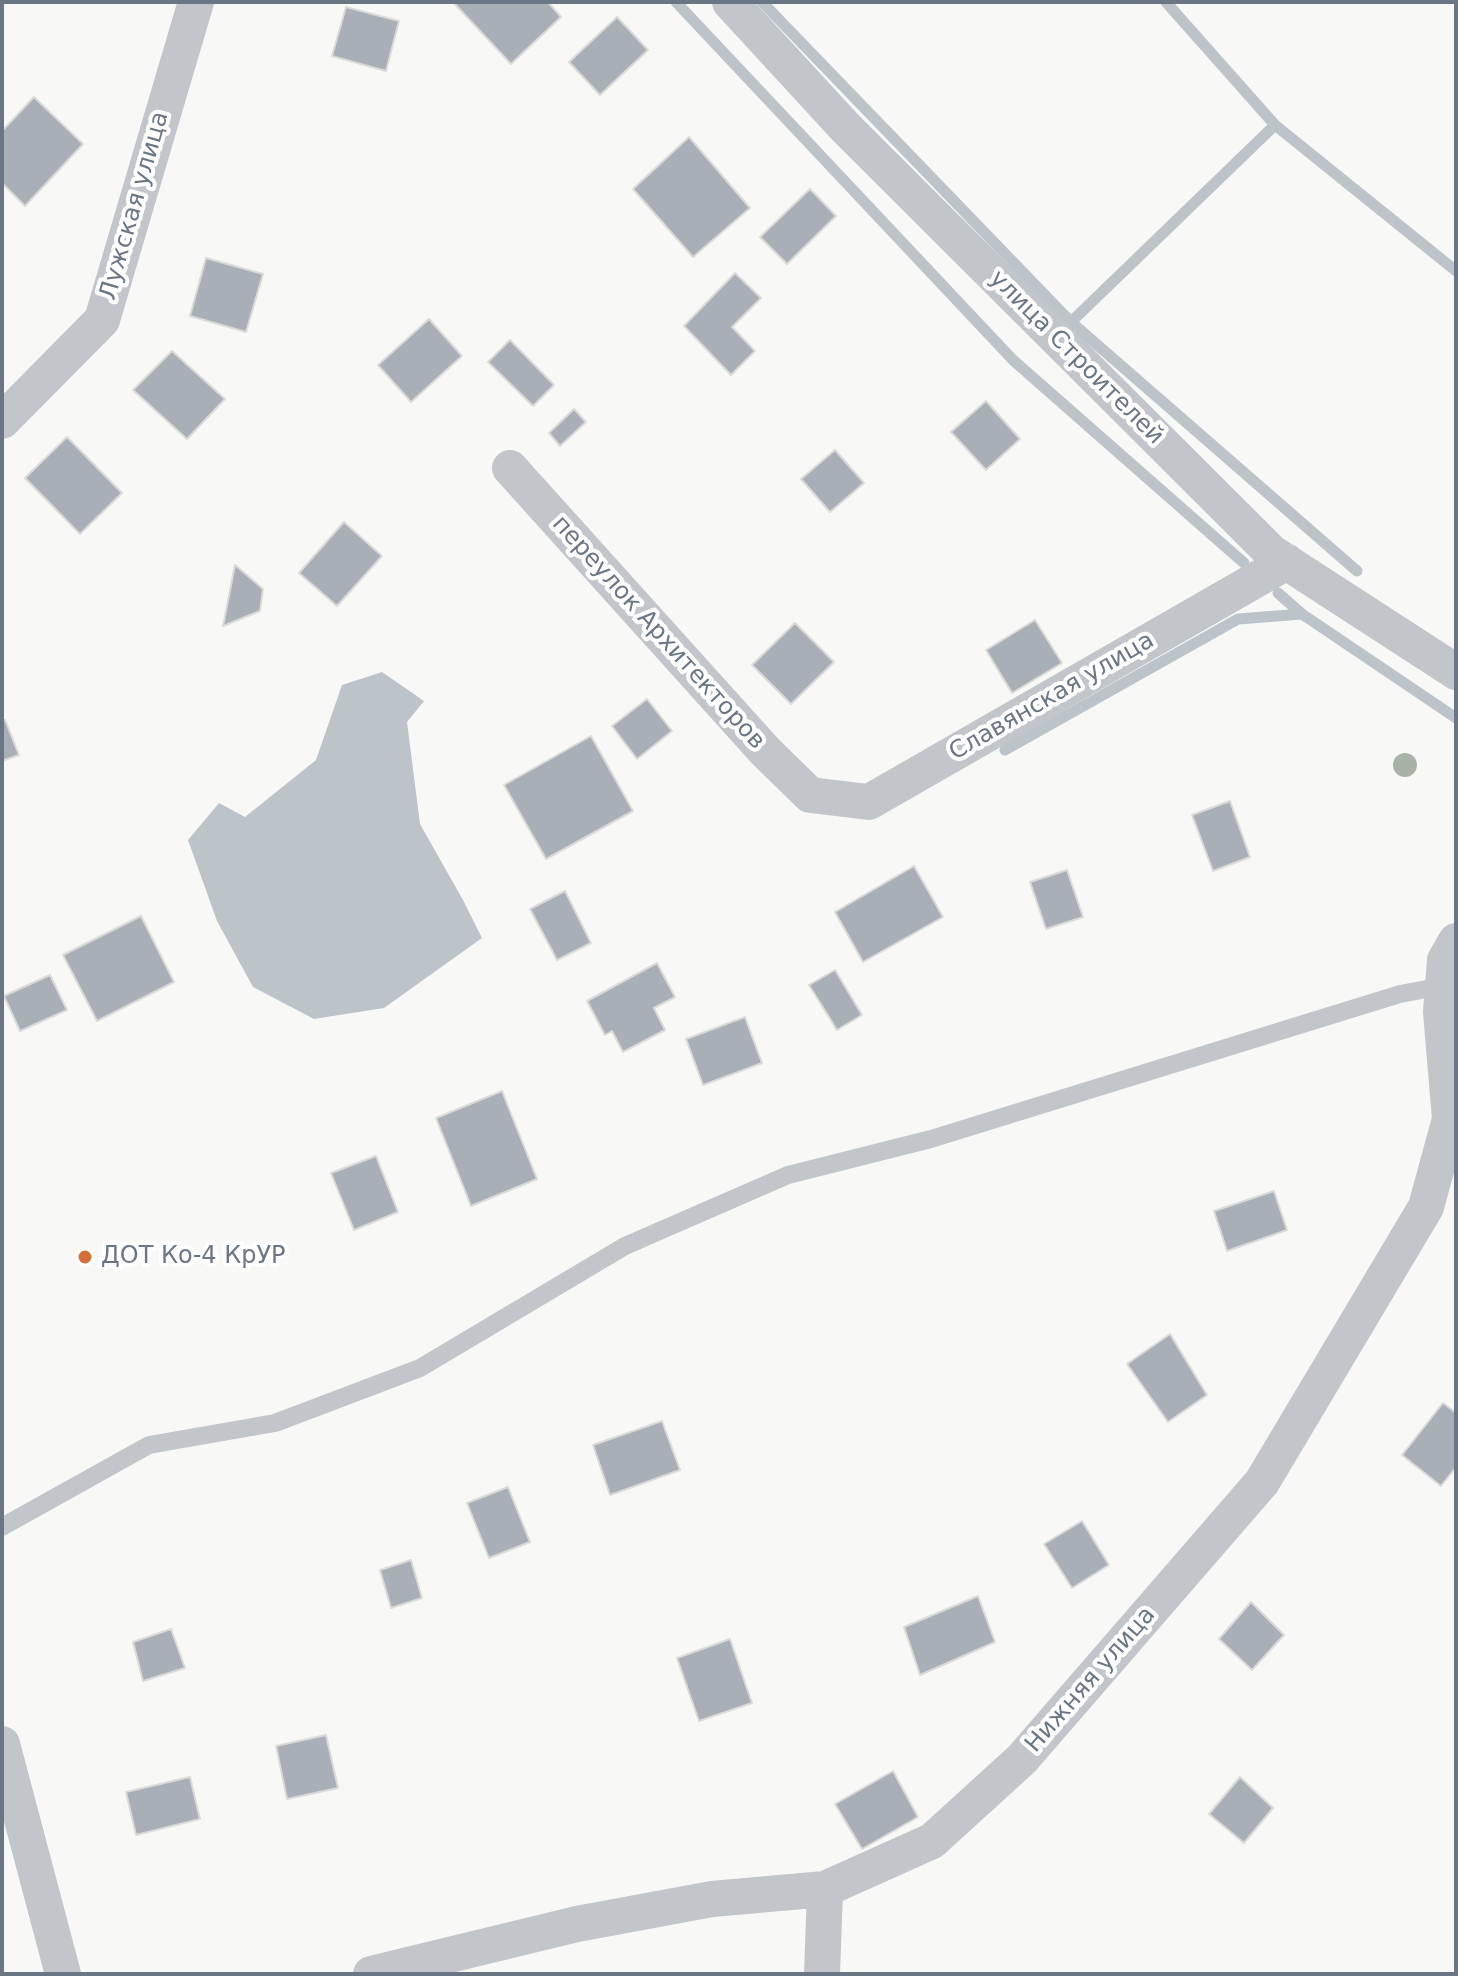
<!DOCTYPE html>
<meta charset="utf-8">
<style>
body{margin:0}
#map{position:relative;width:1458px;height:1976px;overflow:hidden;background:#f8f9f6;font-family:"DejaVu Sans",sans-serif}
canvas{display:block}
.frame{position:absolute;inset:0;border:4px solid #6a7685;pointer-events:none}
</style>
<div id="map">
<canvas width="1458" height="1976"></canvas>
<div class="frame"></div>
</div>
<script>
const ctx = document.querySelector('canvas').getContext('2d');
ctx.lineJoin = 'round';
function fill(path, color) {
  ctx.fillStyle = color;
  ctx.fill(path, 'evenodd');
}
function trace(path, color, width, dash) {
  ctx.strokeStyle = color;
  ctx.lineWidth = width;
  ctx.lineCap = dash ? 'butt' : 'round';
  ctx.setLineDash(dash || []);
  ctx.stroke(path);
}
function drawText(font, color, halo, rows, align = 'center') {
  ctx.font = font + ' "DejaVu Sans",sans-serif';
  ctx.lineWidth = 8;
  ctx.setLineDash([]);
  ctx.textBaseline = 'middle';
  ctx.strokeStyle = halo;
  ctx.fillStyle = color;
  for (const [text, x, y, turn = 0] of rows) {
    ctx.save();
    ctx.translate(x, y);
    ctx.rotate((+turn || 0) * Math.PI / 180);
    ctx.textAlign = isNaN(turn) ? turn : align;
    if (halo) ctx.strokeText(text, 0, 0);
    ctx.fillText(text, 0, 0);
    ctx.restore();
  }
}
fill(new Path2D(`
 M382 672 424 701 407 722 420 824 463 900 482 938 384 1008 314 1019 253 987 217 921 188 840 219 803 245 817 316 760 342 685Z`), '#bcc4ca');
trace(new Path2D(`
 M676 2 1013 360 1244 563
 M762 2 1071 322 1357 571
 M1166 2 1275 125 1456 271
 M1071 322 1275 125
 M1278 593 1302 614 1456 718
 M1005 750 1238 619 1302 614`), '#bcc4ca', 11);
const building = new Path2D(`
 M453 2H548L561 17 511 64Z
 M346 7 399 21 386 71 332 56Z
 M617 17 648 50 600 95 569 62Z
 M34 97 83 144 25 206 2 183V131Z
 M689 137 750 208 693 257 633 189Z
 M810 189 836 216 787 264 760 237Z
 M206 258 263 274 246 332 190 316Z
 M735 273 761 298 732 327 755 351 731 375 684 326Z
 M429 319 462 356 411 402 378 365Z
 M510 340 554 385 533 406 488 362Z
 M172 351 225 399 187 439 133 390Z
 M986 401 1020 439 986 470 951 432Z
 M574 409 586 422 560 446 549 433Z
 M67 437 122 493 80 534 25 478Z
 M835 450 864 483 830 512 801 479Z
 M344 522 382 556 337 606 299 573Z
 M235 565 263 589 260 611 223 626Z
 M1035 620 1062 663 1012 693 986 650Z
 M795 623 834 662 791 704 752 665Z
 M647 699 672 731 637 759 612 726Z
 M5 720 19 755 2 761V721Z
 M591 736 633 811 546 859 504 785Z
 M1230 801 1250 857 1213 871 1192 815Z
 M914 866 943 917 863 962 835 912Z
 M1067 870 1083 917 1046 929 1030 882Z
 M565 891 591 943 557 960 530 909Z
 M141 916 174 982 97 1021 63 955Z
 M657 963 675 997 654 1008 665 1030 623 1052 612 1031 605 1035 587 1001Z
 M835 970 862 1015 837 1030 809 985Z
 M50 975 67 1010 20 1031 4 996Z
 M745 1017 762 1063 703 1085 686 1039Z
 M502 1091 537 1179 471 1206 436 1118Z
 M376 1156 398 1212 354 1230 331 1173Z
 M1274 1191 1287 1230 1227 1251 1214 1211Z
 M1170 1334 1207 1395 1168 1422 1127 1364Z
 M1443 1403 1456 1413V1467L1441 1486 1402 1455Z
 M662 1421 680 1470 610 1495 593 1445Z
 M508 1487 530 1542 489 1558 467 1503Z
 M1082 1521 1109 1565 1072 1588 1044 1544Z
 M411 1560 422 1598 391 1608 380 1570Z
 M978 1596 995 1642 920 1675 904 1627Z
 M1251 1602 1284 1635 1252 1670 1219 1639Z
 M171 1629 185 1668 143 1681 133 1642Z
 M730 1639 752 1703 699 1721 677 1658Z
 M326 1735 338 1788 287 1799 276 1746Z
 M893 1771 918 1817 862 1849 835 1804Z
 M190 1777 200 1819 136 1835 126 1792Z
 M1240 1777 1273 1808 1244 1843 1209 1814Z`);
fill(building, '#a9afb6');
trace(building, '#dadad9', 2);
trace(new Path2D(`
 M2 1527 149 1445 275 1423 420 1368 625 1246 788 1175 931 1139 1400 994 1443 986`), '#c2c5c9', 18);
trace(new Path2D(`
 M730 2 845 127 1271 552 1456 672
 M2 421 102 320 196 2
 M510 468 765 751 810 795 869 802 1287 562
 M2 1744 63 1974
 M371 1974 577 1924 712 1899 825 1889 932 1841 1022 1759 1262 1482 1426 1207 1450 1119 1441 1012 1445 960 1456 941
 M822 1974 825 1889`), '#c2c5c9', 36);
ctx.fillStyle = '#a8b2a6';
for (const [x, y] of [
 [1405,765]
]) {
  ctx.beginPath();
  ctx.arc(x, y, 12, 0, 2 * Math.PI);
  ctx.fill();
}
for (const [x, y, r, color] of [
 [85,1257,8,"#d56f3a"]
]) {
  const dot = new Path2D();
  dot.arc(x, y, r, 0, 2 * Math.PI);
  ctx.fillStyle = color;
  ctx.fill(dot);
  trace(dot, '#fff', 3);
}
drawText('24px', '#6a7685', '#fff', [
 ["Лужская улица",135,206,-74],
 ["улица Строителей",1076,358,45],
 ["переулок Архитекторов",658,633,48],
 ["Славянская улица",1052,697,-30],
 ["Нижняя улица",1091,1680,-49]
]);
drawText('24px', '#6a7685', '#fff', [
 ["ДОТ Ко-4 КрУР",101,1257]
], 'left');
</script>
